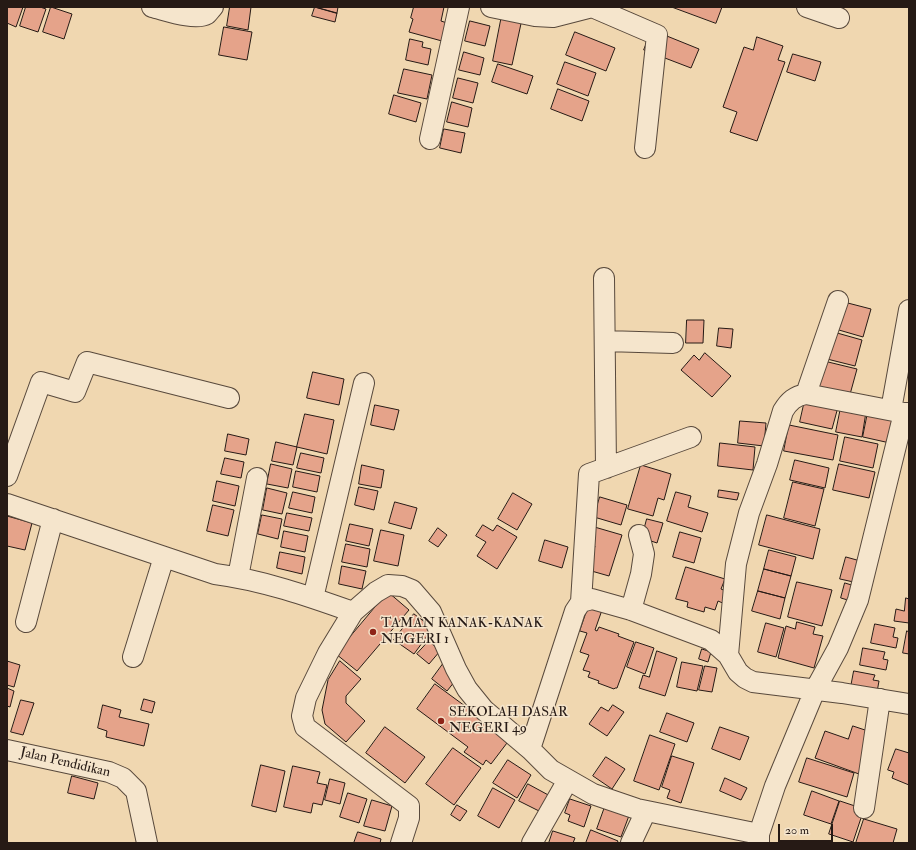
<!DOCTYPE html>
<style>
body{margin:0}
#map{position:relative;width:916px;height:850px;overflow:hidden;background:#f0d7b0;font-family:"IM FELL Double Pica",serif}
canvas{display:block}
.frame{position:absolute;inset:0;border:8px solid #261a15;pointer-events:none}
.scale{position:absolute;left:778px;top:824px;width:55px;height:18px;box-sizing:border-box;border:2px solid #261a15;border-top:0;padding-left:5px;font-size:12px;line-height:14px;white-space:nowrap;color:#261a15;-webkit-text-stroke:3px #f5e5cc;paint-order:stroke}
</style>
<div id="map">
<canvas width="916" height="850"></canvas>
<div class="frame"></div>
<div class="scale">20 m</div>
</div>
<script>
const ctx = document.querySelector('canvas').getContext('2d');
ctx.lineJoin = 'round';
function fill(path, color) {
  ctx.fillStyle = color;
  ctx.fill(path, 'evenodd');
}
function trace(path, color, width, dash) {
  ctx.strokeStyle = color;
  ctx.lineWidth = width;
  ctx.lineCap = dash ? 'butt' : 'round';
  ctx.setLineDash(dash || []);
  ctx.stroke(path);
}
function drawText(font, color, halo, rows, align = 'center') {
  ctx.font = font + ' "IM FELL Double Pica",serif';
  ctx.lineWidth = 3;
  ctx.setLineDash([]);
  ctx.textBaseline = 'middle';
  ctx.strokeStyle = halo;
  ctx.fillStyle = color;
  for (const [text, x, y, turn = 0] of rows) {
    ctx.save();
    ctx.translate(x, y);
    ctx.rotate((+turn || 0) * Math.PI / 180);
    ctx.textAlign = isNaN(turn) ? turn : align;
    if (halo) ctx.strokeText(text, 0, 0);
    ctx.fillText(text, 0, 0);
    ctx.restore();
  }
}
const building = new Path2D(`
 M7 7H23L16 27 7 23Z
 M26 7H40L46 9 38 32 20 26Z
 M51 7 72 14 64 39 43 32Z
 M230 7H251L248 30 227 26Z
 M315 7H338L337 13Z
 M315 7 337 13 335 22 312 16Z
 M414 7H444L441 21 447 23 442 41 409 32 413 19 411 18Z
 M672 7H722L716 23Z
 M502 15 522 19 512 65 493 61Z
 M470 21 490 26 485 46 465 41Z
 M224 27 252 32 247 60 219 55Z
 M652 30 699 49 691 68 644 50Z
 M575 32 615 48 606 71 566 55Z
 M757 37 783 46 778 60 785 62 757 141 730 132 737 112 723 107 744 47 753 50Z
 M410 39 423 42 422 47 431 49 428 65 406 60Z
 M464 52 484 58 480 75 459 70Z
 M793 54 821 62 815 81 787 72Z
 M565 62 596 73 588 96 557 84Z
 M498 64 533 76 527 94 492 82Z
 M404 69 432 75 427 99 398 93Z
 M458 78 478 83 473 103 453 98Z
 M558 89 589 101 582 121 551 109Z
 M394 95 421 103 416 122 389 114Z
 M452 102 472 108 468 127 447 122Z
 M444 129 465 133 461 153 440 148Z
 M840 301 871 309 863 337 832 328Z
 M687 320H704L703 343H686Z
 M719 328 733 329 731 348 717 346Z
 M830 331 862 340 855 366 823 358Z
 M705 353 731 376 712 397 681 370 694 355 699 360Z
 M824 361 857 369 849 398 817 389Z
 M313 372 344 379 339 405 307 398Z
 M805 400 838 407 832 429 800 422Z
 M375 405 399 410 394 430 371 425Z
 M841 407 866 412 862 437 836 432Z
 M868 412 895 417 890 443 863 437Z
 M305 414 334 420 327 454 297 447Z
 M740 421 766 423 764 446 738 443Z
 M789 425 838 435 833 460 784 451Z
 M228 434 249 439 246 455 225 451Z
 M845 437 878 444 873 468 840 461Z
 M276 442 297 447 293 465 272 461Z
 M720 443 755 447 753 470 718 466Z
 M301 453 324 458 321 473 297 468Z
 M225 458 244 462 241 478 221 474Z
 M795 460 829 468 825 488 790 480Z
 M271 464 292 469 288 488 267 484Z
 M839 464 875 472 869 498 833 490Z
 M362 465 384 470 381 488 359 484Z
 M641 465 671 474 664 500 658 498 653 516 628 509Z
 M296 471 320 476 317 492 293 487Z
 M217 481 239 486 235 506 213 501Z
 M793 482 824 489 815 526 784 518Z
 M359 487 378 491 374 510 355 505Z
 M267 488 287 493 282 514 263 510Z
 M719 490 739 493 737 500 718 497Z
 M293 492 315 497 312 513 289 508Z
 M676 492 691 496 688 507 708 513 702 532 667 521Z
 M513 493 532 504 517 530 498 519Z
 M600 497 627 505 621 525 594 517Z
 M395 502 417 508 411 529 389 523Z
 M213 505 234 510 228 536 207 531Z
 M287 513 312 518 309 531 284 526Z
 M262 515 282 519 278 539 258 534Z
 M767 515 820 529 813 559 759 545Z
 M7 516 32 523 25 550 7 546Z
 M647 519 663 523 657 543 642 538Z
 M350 524 373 529 369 546 346 541Z
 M483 525 493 531 497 525 517 537 497 569 477 556 486 542 476 536Z
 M591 526 622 535 609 576 588 570 595 546 586 544Z
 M438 528 447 535 438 547 429 541Z
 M381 530 404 535 398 566 374 561Z
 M284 531 308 536 305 552 281 547Z
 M680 532 701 538 694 563 673 557Z
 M545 540 568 547 562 568 539 561Z
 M346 544 370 549 367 567 342 562Z
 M769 550 796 557 791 576 764 569Z
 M280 552 305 557 302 574 277 568Z
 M846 557 864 562 858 583 840 579Z
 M342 566 366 571 362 589 339 584Z
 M686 567 725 579 721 589 728 592 725 604 718 601 715 610 705 607 704 612 687 607 688 602 676 599Z
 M764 569 791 576 785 598 758 591Z
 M797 582 832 590 822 626 788 617Z
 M845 583 858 587 854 602 841 598Z
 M758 591 785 598 780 619 752 611Z
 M388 592 409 610 357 671 336 654Z
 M906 598 909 599V623L894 621 896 609 904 611Z
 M589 605 602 610 595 630 597 631 599 627 619 634 618 636 634 642 617 688H615L614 689 598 683 599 681 588 677 590 672 583 670 589 655 580 652 587 633 580 631Z
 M414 614 433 628 414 654 394 640Z
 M797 622 815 627 813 634 823 636 814 668 778 658 786 626 795 629Z
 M766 623 784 628 776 657 758 652Z
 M875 624 895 628 893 637 898 638 896 648 871 643Z
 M907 631 909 632V654L903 653Z
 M429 641 440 651 429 664 417 654Z
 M636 642 654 648 645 674 627 667Z
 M863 648 885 652 883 659 888 660 886 670 860 665Z
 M702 649 711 652 708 662 699 659Z
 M657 651 677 658 665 696 639 688 643 675 649 677Z
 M7 661 20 665 14 687 7 685Z
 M340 661 361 679 346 696V703L365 721 346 742 325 724 322 710 328 680Z
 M682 662 703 666 697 691 677 687Z
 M443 664 459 676 447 691 432 679Z
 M705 666 717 668 712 692 699 690Z
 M854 671 875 675 873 680 879 681 877 692 851 687Z
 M435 684 510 739 491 764 486 760 483 765 464 752 468 747 417 709Z
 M7 688 14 691 10 707 7 706Z
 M144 699 155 702 152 713 141 710Z
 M21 700 34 703 23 735 11 732Z
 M103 705 121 710 119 717 149 724 144 746 106 737 107 731 98 728Z
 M613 705 624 712 607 736 589 724 601 707 608 711Z
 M667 713 694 723 687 742 660 732Z
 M853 726 874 733 859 774 815 758 825 731 848 739Z
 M385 727 425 757 405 783 366 753Z
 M720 727 749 737 740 760 712 749Z
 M650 735 675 744 659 790 634 781Z
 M453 748 481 768 454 805 426 784Z
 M896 749 909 753V785L892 778 894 772 888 770Z
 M672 756 694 763 681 803 667 798 670 790 662 787Z
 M606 757 625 769 612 789 593 776Z
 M807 758 854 773 847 797 799 782Z
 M508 760 531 775 517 798 493 783Z
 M261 765 285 771 276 812 252 806Z
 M293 766 320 772 317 783 327 785 322 805 313 803 311 813 284 807Z
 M72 776 98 783 94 799 68 793Z
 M725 778 747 788 741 800 720 791Z
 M330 779 345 783 340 804 325 800Z
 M528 784 552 797 543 813 519 801Z
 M493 788 515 800 499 828 478 816Z
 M812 791 839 801 831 824 804 815Z
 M348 793 367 799 359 823 340 817Z
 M570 799 591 806 584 827 568 821 570 815 565 813Z
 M372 800 392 806 385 831 364 826Z
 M840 801 864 809 853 842 829 834Z
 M606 804 630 813 621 837 597 829Z
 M457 805 467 811 460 821 451 815Z
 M864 819 897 829 893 843H856Z
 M591 830 618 841 617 843H586Z
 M553 831 575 838 573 843H549Z
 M358 832 381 839 380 843H354Z`);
fill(building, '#e5a38a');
trace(building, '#261a15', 1);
const minor = new Path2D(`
 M152 7C165 10 195 21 207 14 209 12 211 9 213 7
 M491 7 535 16 553 17 592 7
 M592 7 657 35 645 148
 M807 7 839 18
 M430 139 459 7
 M604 278 606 468
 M605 341 673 343
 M806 394 838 301
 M891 410 909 310
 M7 476 41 382 75 392 87 362 229 398
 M7 504 215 574C262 580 308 596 353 612L328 653 306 698 302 716 305 727 409 806V818L401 843
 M238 577 257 478
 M313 598 364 383
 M581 602 589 474 691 437
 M631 610 641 574 644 554 639 535
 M353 612 376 592 388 585 402 586 412 590 431 612 456 669 467 689 484 710 530 749 551 770 593 794 637 809 759 834
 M26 622 53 519
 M728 655 736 564 749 513 767 464 783 411C789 401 795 396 806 394L904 413
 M133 657 164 557
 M530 749 575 611 581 602 592 599 631 610 711 640 728 655 738 672 745 678 753 682 842 693 909 704
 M7 750 109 772 123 778 136 791 147 843
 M864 808 880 699
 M532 843 568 780
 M631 843 646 811
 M759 843V834L775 786 815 690 838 648 858 600 904 413H909`);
trace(minor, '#58493c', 22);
trace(minor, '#f5e5cc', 20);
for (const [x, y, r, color] of [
 [373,632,4,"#8f2418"],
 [441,721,4,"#8f2418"]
]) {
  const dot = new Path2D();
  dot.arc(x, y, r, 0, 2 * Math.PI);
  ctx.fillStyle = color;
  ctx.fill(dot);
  trace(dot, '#f5e5cc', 1.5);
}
drawText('14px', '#261a15', '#f5e5cc', [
 ["TAMAN KANAK-KANAK",381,624],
 ["NEGERI 1",381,640],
 ["SEKOLAH DASAR",449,713],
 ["NEGERI 49",449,729]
], 'left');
drawText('14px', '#261a15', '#f5e5cc', [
 ["Jalan Pendidikan",65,763,13]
]);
</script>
